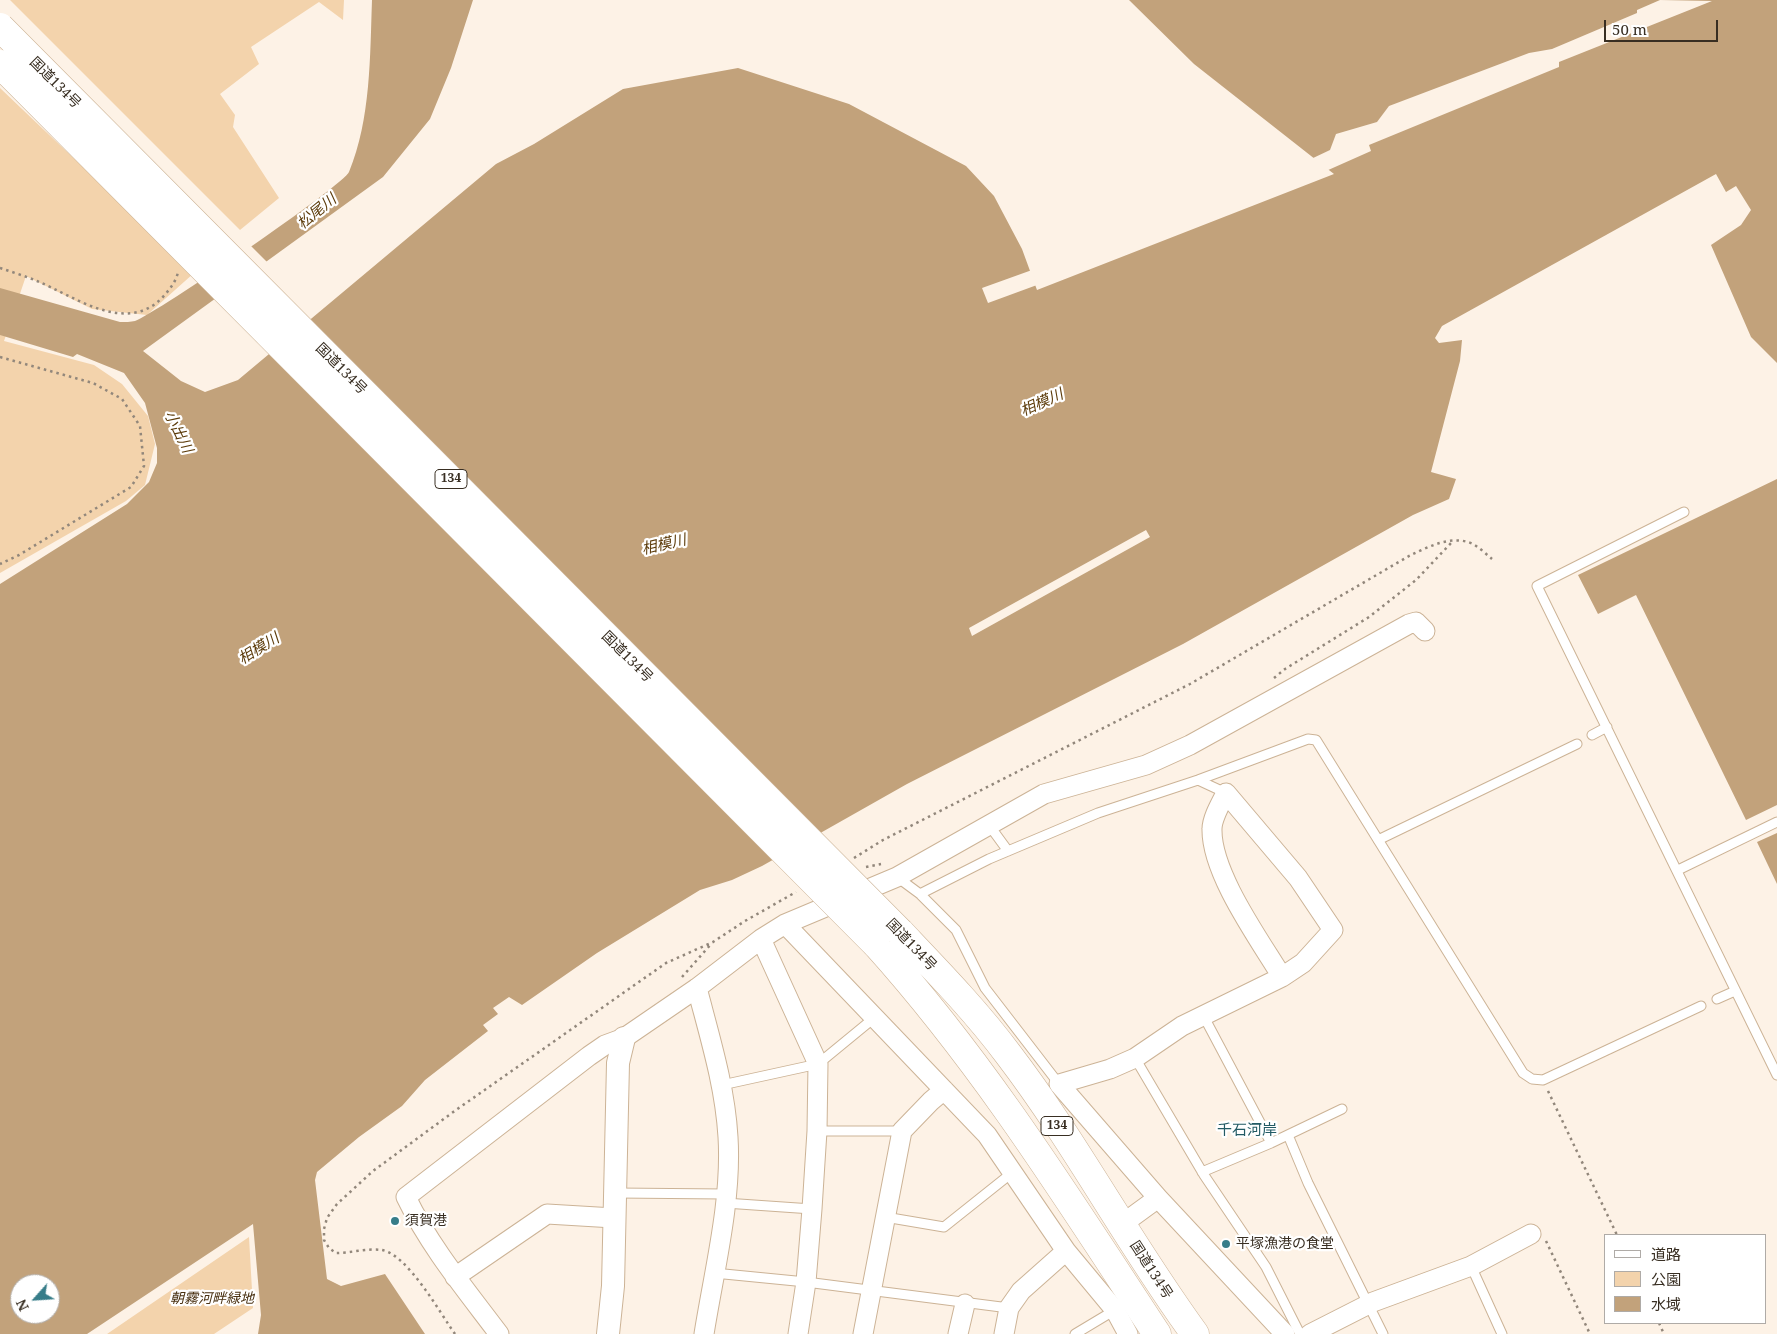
<!DOCTYPE html>
<meta charset="utf-8">
<style>
body{margin:0}
#map{position:relative;width:1777px;height:1334px;overflow:hidden;background:#fdf2e6;font-family:"Noto Serif","Noto Sans JP",serif}
canvas{display:block}
.legend{position:absolute;left:1604px;top:1234px;width:162px;height:90px;box-sizing:border-box;background:#fff;border:1px solid #afaba7;margin:0;padding:6px 9px;list-style:none;font-size:15px;color:#382e22}
.legend li{display:flex;align-items:center;gap:10px;height:25px}
.legend b{width:25px;border:1px solid #afaba7}
.north{position:absolute;left:10px;top:1274px;width:50px;height:50px;box-sizing:border-box;background:#fff;border:1px solid #afaba7;border-radius:50%;rotate:244deg;font-size:14px;font-weight:700;line-height:20px;text-align:center;color:#382e22}
.north::after{content:'';display:block;margin:auto;width:18px;height:22px;background:#377d89;clip-path:polygon(50% 0,100% 100%,50% 72%,0 100%)}
.scale{position:absolute;left:1604px;top:20px;width:114px;height:22px;box-sizing:border-box;border:2px solid #382e22;border-top:0;padding-left:6px;font-size:15px;line-height:18px;white-space:nowrap;color:#382e22;-webkit-text-stroke:4px #fff;paint-order:stroke}
</style>
<div id="map">
<canvas width="1777" height="1334"></canvas>
<ul class="legend">
<li><b style="height:6px;background:#fff"></b>道路</li>
<li><b style="height:14px;background:#f3d3ac"></b>公園</li>
<li><b style="height:14px;background:#c2a27b"></b>水域</li>
</ul>
<div class="north">N</div>
<div class="scale">50 m</div>
</div>
<script>
const ctx = document.querySelector('canvas').getContext('2d');
ctx.lineJoin = 'round';
function fill(path, color) {
  ctx.fillStyle = color;
  ctx.fill(path, 'evenodd');
}
function trace(path, color, width, dash) {
  ctx.strokeStyle = color;
  ctx.lineWidth = width;
  ctx.lineCap = dash ? 'butt' : 'round';
  ctx.setLineDash(dash || []);
  ctx.stroke(path);
}
function drawText(font, color, halo, rows, align = 'center') {
  ctx.font = font + ' "Noto Serif","Noto Sans JP",serif';
  ctx.lineWidth = 4.5;
  ctx.setLineDash([]);
  ctx.textBaseline = 'middle';
  ctx.strokeStyle = halo;
  ctx.fillStyle = color;
  for (const [text, x, y, turn = 0] of rows) {
    ctx.save();
    ctx.translate(x, y);
    ctx.rotate((+turn || 0) * Math.PI / 180);
    ctx.textAlign = isNaN(turn) ? turn : align;
    if (halo) ctx.strokeText(text, 0, 0);
    ctx.fillText(text, 0, 0);
    ctx.restore();
  }
}
fill(new Path2D(`
 M10 0H344L343 20 319 2 251 47 259 64 220 94 235 115 233 127 279 198 240 230Z
 M0 88 194 273 147 315 92 309 26 276 4 341 94 365 122 384 148 416 155 444 145 485 126 501 0 573Z
 M249 1237 253 1308 214 1334H107Z`), '#f3d3ac');
fill(new Path2D(`
 M372 0H473L451 68 430 119 383 177 143 351 181 381 205 392 238 380 496 164 534 144 623 89 738 68 849 104 966 166 994 196 1022 249 1037 290 1334 174 1194 64 1129 0H1777V363L1751 337 1711 245 1741 225 1751 210 1736 186 1726 192 1716 174 1442 326 1435 338 1439 343 1462 340 1460 361 1431 472 1456 479 1449 499 1413 515 1183 644 907 784 762 866 732 880 700 890 597 953 522 1005 509 997 493 1008 498 1014 483 1025 488 1031 425 1080 402 1106 359 1137 317 1172 315 1180 327 1279 341 1286 385 1274 425 1334H258L261 1315 253 1224 87 1334H0V584L127 504 149 482 157 463V448L145 403 124 373 77 354 73 357 0 335V288L120 322C125 322 131 322 135 321 157 313 344 185 349 172 371 119 370 56 372 0ZM20 1284H50V1314H20Z
 M1777 479V805L1746 820 1636 595 1598 614 1578 575Z
 M1777 833V884L1757 842Z`), '#c2a27b');
fill(new Path2D(`
 M1660 0 1712 1 1559 62V67L1369 145 1371 151 1326 171 1311 159 1330 150 1336 134 1377 122 1389 106 1529 53 1552 49 1637 13V10Z
 M249 244 268 263 222 296 202 277Z
 M1032 270 1037 285 988 303 982 288Z
 M1146 530 1150 537 972 636 969 628Z`), '#fdf2e6');
const service = new Path2D(`
 M1684 512 1537 586 1777 1075
 M1592 735 1607 727
 M1198 780 1226 793
 M989 825 1008 851
 M1378 840 1577 744
 M1678 870 1777 822
 M897 877 920 894 956 930 985 988 1059 1084
 M920 894 989 859 1098 813 1198 780 1308 739 1316 740 1523 1073 1532 1079 1543 1080 1701 1006
 M1717 999 1735 991
 M1203 1015 1271 1143
 M1135 1058 1204 1175 1266 1267 1300 1334
 M722 1085 818 1064 874 1018
 M817 1131H902
 M1288 1135 1308 1183 1383 1334
 M1202 1172 1271 1143 1342 1109
 M616 1193 725 1194
 M725 1203 812 1209
 M885 1217 944 1227 1013 1172
 M1471 1266 1502 1334
 M714 1273 806 1282 1009 1308
 M1075 1334 1115 1310`);
const minor = new Path2D(`
 M785 924 987 1135 1066 1251 1115 1310 1128 1334
 M761 939 818 1064 817 1131 812 1209 806 1282 798 1334
 M697 988C710 1038 725 1086 728 1137 732 1201 714 1271 704 1334
 M1158 1198 1059 1084 1110 1069 1135 1058 1182 1026 1282 977 1303 963 1333 930 1298 878 1226 793C1221 803 1212 818 1212 829 1211 873 1259 939 1282 977
 M1121 1225 1158 1198 1285 1334
 M455 1277 547 1214 614 1218
 M499 1334C466 1290 430 1247 406 1197L589 1056 605 1045 624 1038 697 988 761 939 785 924 897 877 1044 794 1146 765 1190 745 1409 624 1416 622 1425 631
 M863 1334 902 1131 931 1101 944 1090
 M958 1334 965 1304
 M1004 1334 1009 1308 1021 1291 1066 1251
 M1310 1334 1373 1302 1471 1266 1531 1234`);
const tertiary = new Path2D(`
 M608 1334 613 1286 618 1063 624 1038`);
const trunk = new Path2D(`
 M900 932C937 971 976 1011 1008 1054 1076 1143 1129 1244 1195 1334
 M876 944C984 1064 1069 1200 1157 1334`);
trace(service, '#ccb396', 11);
trace(minor, '#ccb396', 21);
trace(tertiary, '#ccb396', 24);
trace(trunk, '#ccb396', 29);
trace(new Path2D(`
 M0 268C12 272 25 276 37 281 74 296 125 335 162 298 169 290 176 282 178 272
 M0 357 93 383 122 399 140 426 144 466 131 487 19 555 0 564
 M1274 678 1285 669 1369 617 1416 580 1453 541
 M854 858 883 840 1190 684 1409 556C1428 547 1452 534 1473 544 1480 548 1486 554 1492 559
 M866 867 881 864
 M682 977 712 943
 M1548 1091 1617 1235
 M1546 1241 1590 1334
 M1659 1323 1664 1334
 M455 1334C440 1313 408 1255 382 1250 368 1248 350 1253 336 1253L329 1248 324 1240V1229L327 1218 337 1204 373 1171 456 1110 666 963 713 942 745 921 796 892`), '#92877b', 2.5, [2.5, 4]);
trace(service, '#fff', 9);
trace(minor, '#fff', 19);
trace(tertiary, '#fff', 22);
trace(trunk, '#fff', 28);
const trunkBridge = new Path2D(`
 M0 27 900 932
 M0 64 876 944`);
trace(trunkBridge, '#ccb396', 29, []);
trace(trunkBridge, '#fff', 28);
for (const [x, y, r, color] of [
 [395,1221,5,"#377d89"],
 [1226,1244,5,"#377d89"]
]) {
  const dot = new Path2D();
  dot.arc(x, y, r, 0, 2 * Math.PI);
  ctx.fillStyle = color;
  ctx.fill(dot);
  trace(dot, '#fff', 2);
}
for (const [x, y, w] of [
 [451,479,32],
 [1057,1126,32]
]) {
  const box = new Path2D();
  box.roundRect(x - w / 2, y - 9.5, w, 19, 4);
  ctx.fillStyle = '#fff';
  ctx.fill(box);
  trace(box, '#382e22', 1);
}
drawText('bold 12px', '#382e22', null, [
 ["134",451,479],
 ["134",1057,1126]
]);
drawText('14px', '#382e22', '#fff', [
 ["国道134号",55,83,45],
 ["国道134号",341,369,45],
 ["国道134号",627,657,45],
 ["国道134号",911,945,46],
 ["国道134号",1151,1270,57]
]);
drawText('14px', '#382e22', '#fff', [
 ["須賀港",405,1221],
 ["平塚漁港の食堂",1236,1244]
], 'left');
drawText('italic 14px', '#4a3213', '#fff', [
 ["朝霧河畔緑地",212,1299]
]);
drawText('italic 15px', '#5d3c0b', '#fff', [
 ["松尾川",317,212,-39],
 ["相模川",1042,403,-24],
 ["小出川",178,432,64],
 ["相模川",664,545,-13],
 ["相模川",259,649,-32]
]);
drawText('15px', '#235b65', '#fff', [
 ["千石河岸",1247,1131]
]);
</script>
